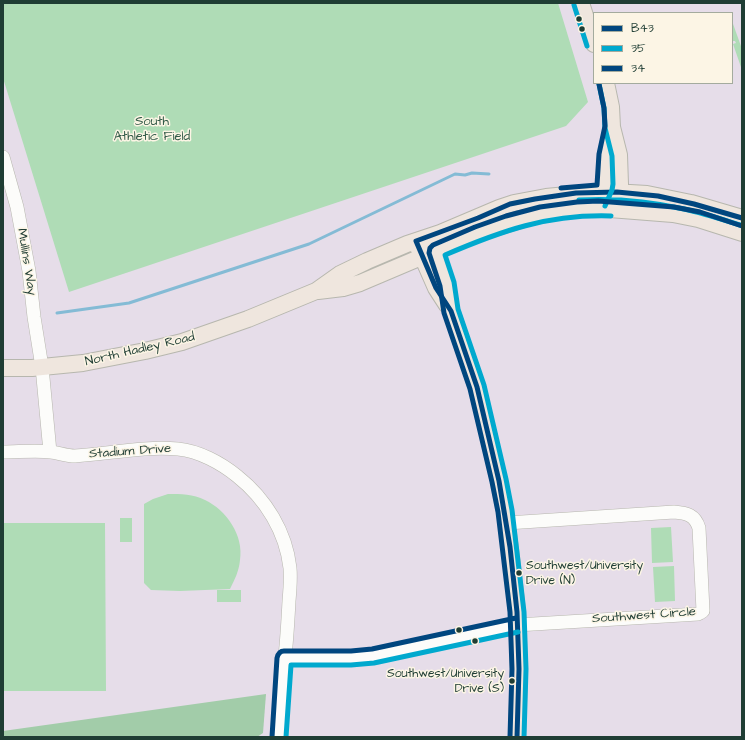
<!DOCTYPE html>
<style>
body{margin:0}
#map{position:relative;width:745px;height:740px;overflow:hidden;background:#ede8db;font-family:"Architects Daughter",sans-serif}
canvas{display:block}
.frame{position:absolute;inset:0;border:4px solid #1f3d34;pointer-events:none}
.legend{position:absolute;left:593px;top:12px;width:140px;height:72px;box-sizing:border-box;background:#fcf5e5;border:1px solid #a4ab9e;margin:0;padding:5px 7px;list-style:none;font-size:12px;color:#1f3d34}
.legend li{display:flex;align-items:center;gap:8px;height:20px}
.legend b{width:20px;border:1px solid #a4ab9e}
</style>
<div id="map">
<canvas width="745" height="740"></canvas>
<div class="frame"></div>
<ul class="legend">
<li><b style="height:5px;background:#00467f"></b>B43</li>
<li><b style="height:5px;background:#00a9ce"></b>35</li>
<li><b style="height:5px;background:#00467f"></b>34</li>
</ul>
</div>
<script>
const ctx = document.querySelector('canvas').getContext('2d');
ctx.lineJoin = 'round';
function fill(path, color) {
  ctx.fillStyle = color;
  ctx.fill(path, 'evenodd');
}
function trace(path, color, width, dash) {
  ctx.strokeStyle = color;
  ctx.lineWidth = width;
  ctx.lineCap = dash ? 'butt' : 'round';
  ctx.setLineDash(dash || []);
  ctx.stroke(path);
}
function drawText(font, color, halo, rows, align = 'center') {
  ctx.font = font + ' "Architects Daughter",sans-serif';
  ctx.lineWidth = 3;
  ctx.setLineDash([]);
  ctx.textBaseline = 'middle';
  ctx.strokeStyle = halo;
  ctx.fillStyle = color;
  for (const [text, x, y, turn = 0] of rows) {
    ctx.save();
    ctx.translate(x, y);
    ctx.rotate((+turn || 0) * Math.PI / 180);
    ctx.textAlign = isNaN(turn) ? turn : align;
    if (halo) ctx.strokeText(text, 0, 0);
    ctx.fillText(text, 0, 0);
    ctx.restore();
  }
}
fill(new Path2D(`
 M3 3H742V737H3ZM594 13H732V83H594Z`), '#e6dde9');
fill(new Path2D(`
 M3 3H558L588 102 566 126 69 292 3 78Z
 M732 21 742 49V70L733 44 736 43 735 41H732Z
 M168 494C181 494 193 494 205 500 226 510 244 535 240 560 239 571 235 579 230 589L180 591 151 590 144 583V504L153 499Z
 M120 518H132V542H120Z
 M3 523H105L106 691H3Z
 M671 527 673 562 652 563 651 528Z
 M674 566 675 601 655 602 653 567Z
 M217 590H241V602H217Z`), '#afdcb6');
fill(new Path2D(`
 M266 694 263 733 257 737H3V731Z`), '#a2cca9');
trace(new Path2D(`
 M57 313 129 303 309 244 455 174 465 175 472 173 489 174`), '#84bbd5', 3);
const minor = new Path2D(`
 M3 157 17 207 29 271 34 317 42 367 50 452
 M3 452C18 452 37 450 51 452 59 453 67 456 75 456 109 454 143 446 178 449 199 451 221 463 237 476 266 499 286 532 290 568 291 579 290 590 289 601 288 620 287 638 285 656 282 683 281 710 279 737
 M284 658H351L373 656 416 647 517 625 698 614 700 613 703 611 699 528C695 515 687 513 674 512L507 523`);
const major = new Path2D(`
 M581 3 594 44
 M606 83 611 107 612 127 619 155 620 184 619 192 615 201
 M608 202 604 192 606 155 611 132
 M429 237 436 251 447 284 451 311 477 387 499 481 505 511 512 565 517 612 519 669 517 737
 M418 247 436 288 447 305
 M318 291 343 288 360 283 478 233 531 217 565 210 597 208 673 214 698 219 742 233
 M3 368H32L83 363 145 351 182 342 248 319 316 291 340 274 367 261 407 244 440 233 499 208 514 203 546 197 599 192 630 193 647 194 691 203 742 218`);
trace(minor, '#b7b7ae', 14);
trace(major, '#b7b7ae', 18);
trace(minor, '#fcfcfa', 13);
trace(major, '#efe6de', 16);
trace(new Path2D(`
 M517 737 519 669 517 612 510 547 499 481 477 387 451 311 436 288 416 241 478 218 510 204 535 199 576 193 617 192 658 196 694 204 742 218`), '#00467f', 5);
trace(new Path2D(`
 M574 5 587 46
 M599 84 604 108 605 128 612 156 613 184 612 190 605 206
 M579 200C615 198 649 201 684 209 703 213 721 219 740 225
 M286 737 291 665H351L374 663 518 632
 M524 737 526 669 524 612 512 510 506 479 484 385 458 309 454 282 445 255C501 231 548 214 611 216`), '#00a9ce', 5);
trace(new Path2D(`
 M561 188 597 185 599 154 605 126 604 108 599 84
 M272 737 277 658C278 654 280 651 284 651H351L372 649 516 618
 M510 737 512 669 510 612 498 512 492 482 470 389 444 313 440 286 429 253 430 248 433 245 475 227 506 216 540 207 577 202 598 201 674 207 700 212 742 226`), '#00467f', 5);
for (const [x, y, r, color] of [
 [579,19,3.5,"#1f3d34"],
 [582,29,3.5,"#1f3d34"],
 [519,573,3.5,"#1f3d34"],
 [459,630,3.5,"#1f3d34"],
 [475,641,3.5,"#1f3d34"],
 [512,681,3.5,"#1f3d34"]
]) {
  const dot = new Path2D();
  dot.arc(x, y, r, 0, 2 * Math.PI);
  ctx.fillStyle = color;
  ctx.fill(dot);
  trace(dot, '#fcf5e5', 1.5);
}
drawText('12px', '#1f3d34', '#fcf5e5', [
 ["Southwest/University",526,566],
 ["Drive (N)",526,581],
 ["Southwest/University",504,674,"right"],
 ["Drive (S)",504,689,"right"]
], 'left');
drawText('13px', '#325b48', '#fcf5e5', [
 ["South",152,122],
 ["Athletic Field",152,137]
]);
drawText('13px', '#1f3d34', '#fcf5e5', [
 ["Mullins Way",26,262,81],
 ["North Hadley Road",140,350,-13],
 ["Stadium Drive",130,452,-4],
 ["Southwest Circle",644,616,-4]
]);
</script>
